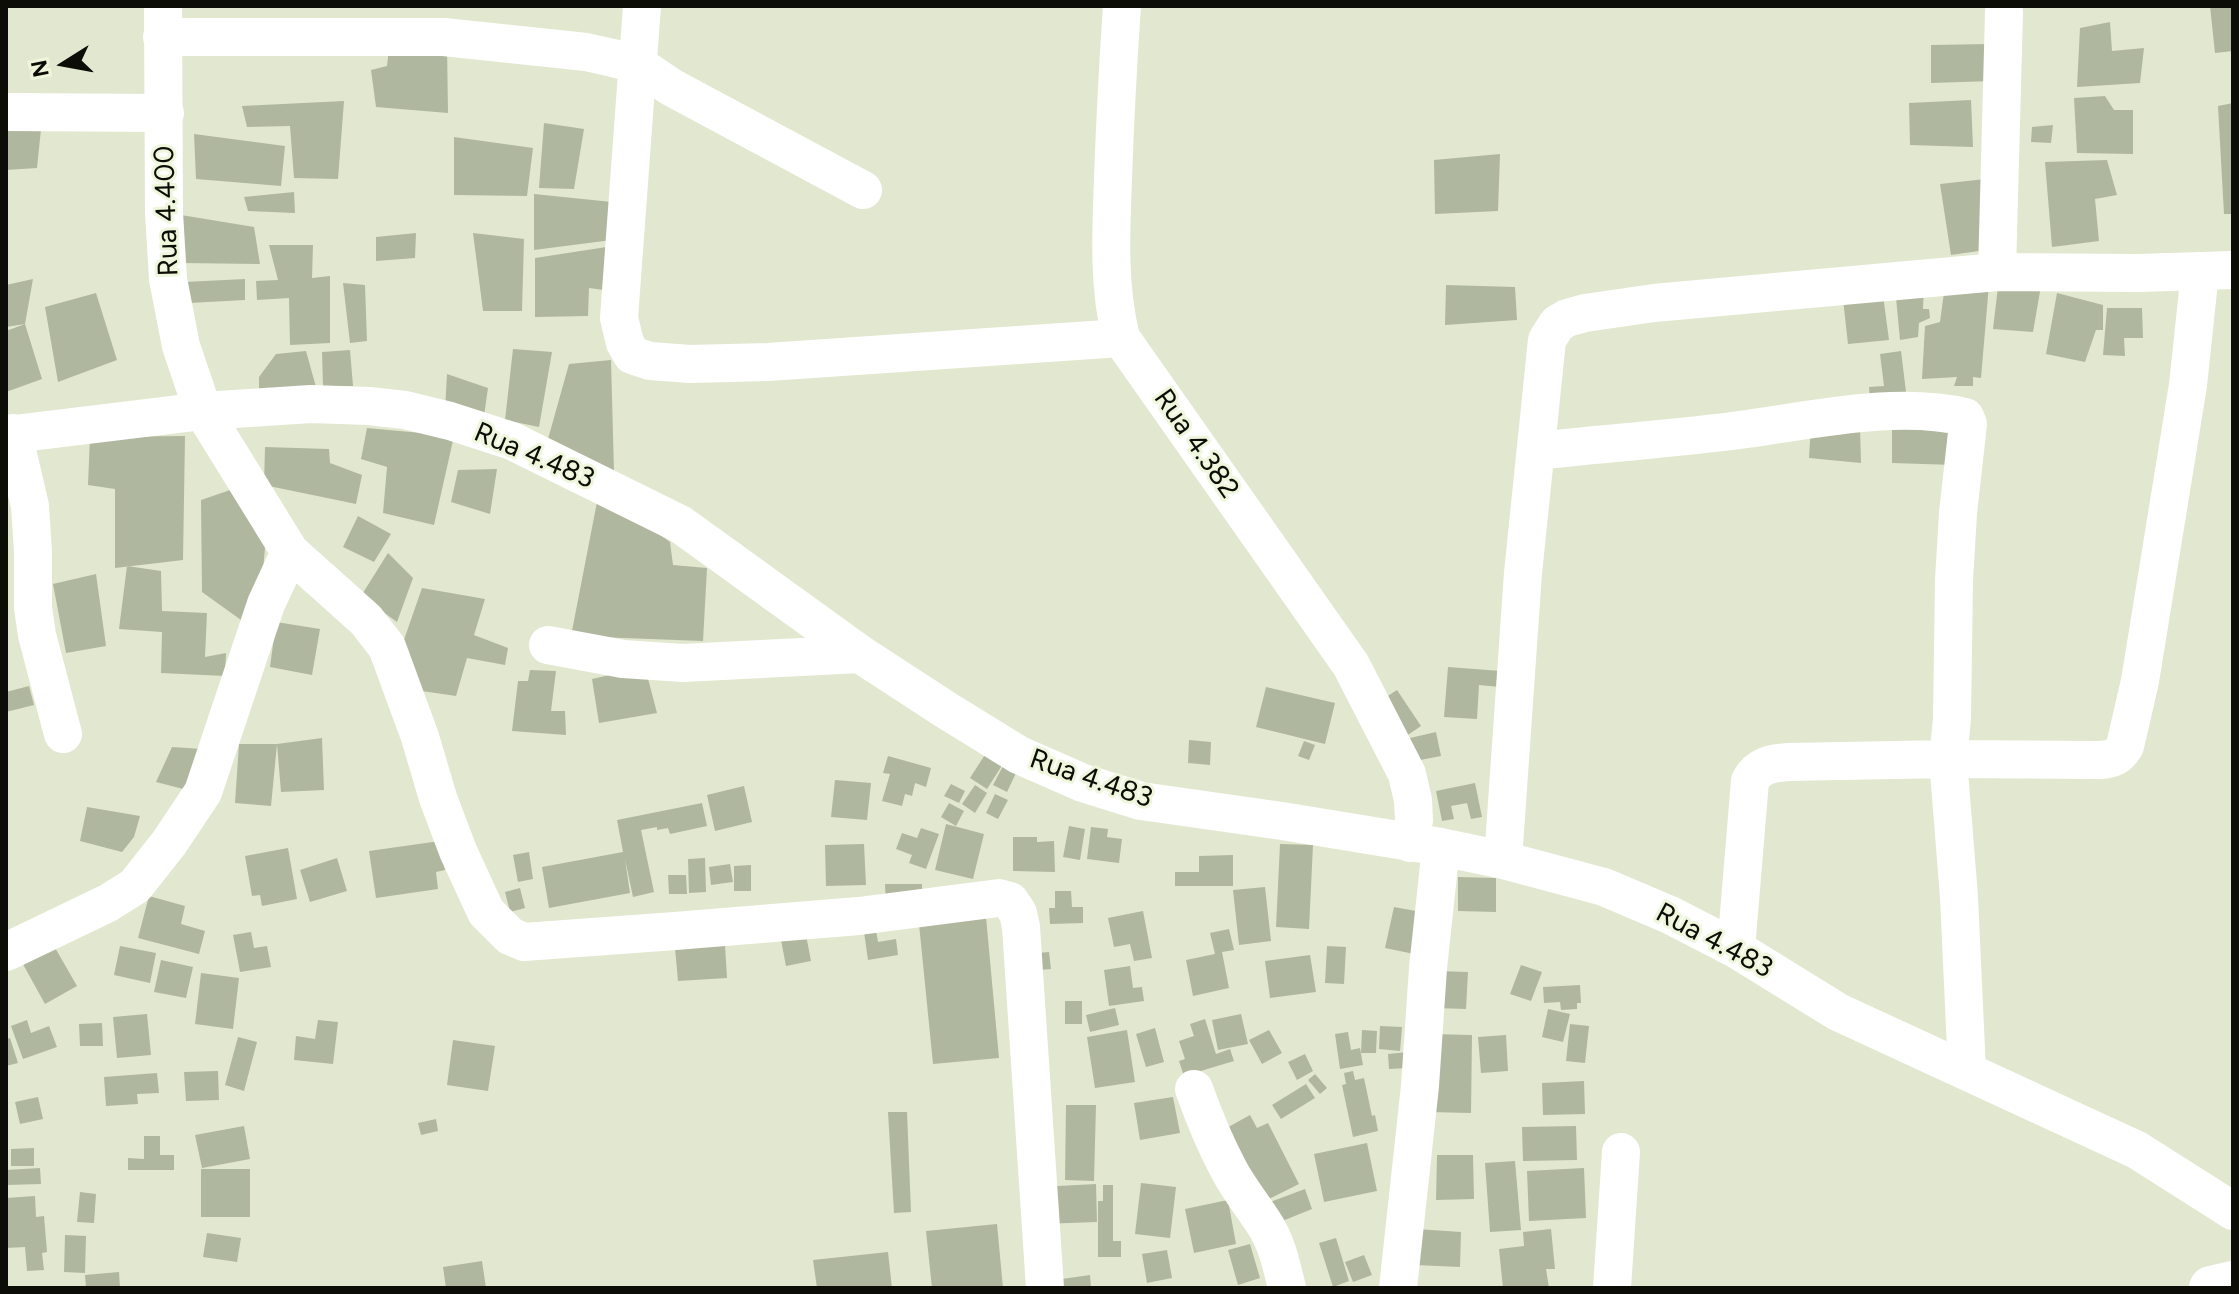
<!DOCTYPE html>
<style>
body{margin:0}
#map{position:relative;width:2239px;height:1294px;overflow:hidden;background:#e1e8cf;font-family:Figtree,sans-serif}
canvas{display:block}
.frame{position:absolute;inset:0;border:8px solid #0b0d06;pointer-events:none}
.north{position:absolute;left:24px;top:24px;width:80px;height:80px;-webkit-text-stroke:6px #eef6dc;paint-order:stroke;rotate:259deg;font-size:22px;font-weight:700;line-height:32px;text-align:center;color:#0b0d06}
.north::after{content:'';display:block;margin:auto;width:28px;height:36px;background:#0b0d06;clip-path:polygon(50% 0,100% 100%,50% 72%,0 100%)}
</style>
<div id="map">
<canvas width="2239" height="1294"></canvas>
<div class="frame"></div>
<div class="north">N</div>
</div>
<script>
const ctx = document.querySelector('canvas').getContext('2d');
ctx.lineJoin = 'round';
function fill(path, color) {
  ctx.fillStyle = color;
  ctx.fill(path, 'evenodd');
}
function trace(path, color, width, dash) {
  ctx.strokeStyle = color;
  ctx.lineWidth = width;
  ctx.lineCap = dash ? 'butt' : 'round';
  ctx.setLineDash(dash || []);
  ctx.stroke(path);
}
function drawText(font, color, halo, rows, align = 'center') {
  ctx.font = font + ' Figtree,sans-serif';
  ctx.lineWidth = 6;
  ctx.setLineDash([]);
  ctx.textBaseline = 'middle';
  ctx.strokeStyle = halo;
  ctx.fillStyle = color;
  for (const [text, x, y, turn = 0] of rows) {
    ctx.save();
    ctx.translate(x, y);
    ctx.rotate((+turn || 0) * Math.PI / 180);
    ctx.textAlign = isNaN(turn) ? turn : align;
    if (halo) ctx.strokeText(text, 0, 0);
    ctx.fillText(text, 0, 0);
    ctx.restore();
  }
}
fill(new Path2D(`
 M2210 6H2233V51L2215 53Z
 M2110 22 2112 51 2144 48 2140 83 2077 87 2080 28Z
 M1990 44 1993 81 1931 83V45Z
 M447 46 448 113 376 107 371 70 387 66 389 48Z
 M2105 96 2114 110H2133V154L2077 153 2074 98Z
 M1971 100 1973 147 1910 145 1909 103Z
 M344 101 338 179 294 178 290 126 247 127 242 106Z
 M2233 103V214H2224L2218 106Z
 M544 123 584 129 574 189 539 188Z
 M2053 125 2051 143 2031 142 2032 127Z
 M6 129H41L37 168 6 170Z
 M194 134 285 146 281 186 196 179Z
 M454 137 533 148 527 196 454 195Z
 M1500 154 1498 211 1435 214 1434 160Z
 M2107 160 2117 195 2095 199 2099 241 2052 247 2045 162Z
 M1985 179 1992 249 1951 255 1940 184Z
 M294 192 295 213 248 211 244 197Z
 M534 194 612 202V240L534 250Z
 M181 215 254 227 260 264 181 263Z
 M416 233 415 258 376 261V237Z
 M473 233 524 239 522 311H483Z
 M269 245H313L312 278 330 276V343L290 345 289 298 257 300 256 281 278 280Z
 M613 246 611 291 589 288 588 316 535 317V258Z
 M1999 278 2042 280 2033 332 1993 329Z
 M33 279 25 324 6 327V285Z
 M245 279V300L189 303 185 282Z
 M343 283 365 285 367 341 350 343Z
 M1989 284 1981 378 1973 377V386H1954L1957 377 1922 379 1925 326 1940 322 1945 285Z
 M1446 285 1515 287 1517 320 1445 325Z
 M1924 285 1923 309H1929L1930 318 1919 323 1918 337 1900 340 1895 287Z
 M96 293 117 360 58 382 45 307Z
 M2057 293 2103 305V330H2096L2085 362 2046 354Z
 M1883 295 1889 340 1848 344 1843 299Z
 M2107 308H2142L2143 338H2124L2125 356 2103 355Z
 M25 324 42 379 6 392V331Z
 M513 349 552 352 539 427 505 420Z
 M350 350 353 386H323L322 352Z
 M306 351 316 387 259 390V377L276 354Z
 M1901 351 1907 400 1870 402 1869 387 1884 386 1880 354Z
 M611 360 614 472 548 439 569 364Z
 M447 374 488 388 484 416 445 410Z
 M1892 422 1954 424V465L1892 463Z
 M1811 424 1860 427 1861 463 1809 458Z
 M367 428 454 436 434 525 383 513 387 467 361 459Z
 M185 436 183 560 115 568V489L88 485 90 437Z
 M265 447 329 449 330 463 362 475 356 504 264 485Z
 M497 469 490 514 451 502 458 470Z
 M242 486 266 536 261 595 248 625 202 592 201 500Z
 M597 502 616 504 670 542 673 565 707 568 703 641 571 636Z
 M358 516 391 534 374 562 343 547Z
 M388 553 413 578 397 622 361 596Z
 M127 566 161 571 162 611 207 613 205 657 226 653 225 676 161 673 162 632 119 629Z
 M96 574 106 646 66 653 53 584Z
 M422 588 485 599 474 635 508 648 505 665 467 658 456 696 408 689 398 657Z
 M276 622 320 629 312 675 270 667Z
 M645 667 657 713 599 723 592 679Z
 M1448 667 1501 671 1500 687 1479 685 1477 719 1444 717Z
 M530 670 556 671 551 711H565L566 735 512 731 518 681H528Z
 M29 686 34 705 6 712V692Z
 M1266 687 1335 703 1325 744 1256 727Z
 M1397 690 1421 726 1399 741 1374 705Z
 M1436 732 1441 756 1415 761 1410 738Z
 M322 738 324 790 281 792 277 744Z
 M1189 740 1211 742 1210 765 1188 763Z
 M1304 741 1315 745 1309 760 1298 756Z
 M239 744H277L271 806 235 803Z
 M172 747 202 749 191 791 156 782Z
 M986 753 1003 764 987 789 970 778Z
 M888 756 931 768 926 787 915 783 912 796 905 794 902 806 882 801 890 774 883 773Z
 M1003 766 1016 773 1007 792 993 785Z
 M835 780 871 783 867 820 831 817Z
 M1475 783 1482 817 1471 819 1467 803 1451 806 1454 819 1442 821 1436 791Z
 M951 784 965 791 959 803 944 796Z
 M975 785 987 793 975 813 962 804Z
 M744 786 752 822 715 831 707 795Z
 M995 794 1008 800 998 819 986 813Z
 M702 803 707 826 670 834 668 828 657 830V827L641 830 654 892 633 897 625 859 630 893 549 908 542 867 623 852 617 820Z
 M949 803 964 811 956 826 941 817Z
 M87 807 140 816 134 837 122 852 80 841Z
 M946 824 984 834 973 879 935 870Z
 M1069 826 1085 829 1080 860 1063 857Z
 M1091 827 1108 829 1107 837 1122 839 1119 863 1087 859Z
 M921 828 939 834 926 869 909 863 912 855 896 849 902 833 917 838Z
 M1013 837H1037V842L1054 841 1055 872 1013 871Z
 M440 841 445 870 436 872 438 889 376 898 369 851Z
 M864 844 866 885 826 886 825 845Z
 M1280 844 1313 845 1309 929 1276 927Z
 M288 848 297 899 262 906 260 895 252 896 245 856Z
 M529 852 533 879 518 882 513 855Z
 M1233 855V886H1175V872H1199V856Z
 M337 858 347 891 310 902 300 870Z
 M705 858 706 892 689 893 688 859Z
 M730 864 733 882 711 885 709 867Z
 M751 865V891H734V866Z
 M668 875H686L687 894H669Z
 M1458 877 1496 878V912L1458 911Z
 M885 884H922V905H886Z
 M1265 887 1271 941 1239 945 1233 890Z
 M520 888 525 908 510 912 505 892Z
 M1055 891H1071L1072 907H1083V923L1050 924 1049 908H1055Z
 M149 896 185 906 181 924 205 931 199 954 138 938Z
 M1394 907 1427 913 1419 955 1385 948Z
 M1143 911 1152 958 1134 961 1130 944 1114 947 1108 918Z
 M986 917 999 1058 933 1064 919 924Z
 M1229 929 1234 950 1222 952 1229 988 1193 996 1186 960 1215 954 1210 933Z
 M876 930 878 942 896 939 898 955 868 960 864 932Z
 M251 932 254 948 267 946 271 967 240 972 233 935Z
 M806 935 811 961 786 966 781 940Z
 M50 939 77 986 45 1004 19 957Z
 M725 945 727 978 678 981 675 948Z
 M120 946 156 953 150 983 114 975Z
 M1327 946 1346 947 1344 984 1325 983Z
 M1049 952 1051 969 1028 971 1026 954Z
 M1310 955 1316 992 1270 998 1265 961Z
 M161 960 193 967 186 998 154 992Z
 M1521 965 1542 972 1531 1001 1510 994Z
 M1130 966 1133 988 1142 987 1144 1001 1109 1006 1104 970Z
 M1437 971 1468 972 1466 1009 1435 1008Z
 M201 973 239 978 233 1029 195 1024Z
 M1580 985 1581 1003H1577V1009L1561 1010 1560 1002 1544 1003 1543 987Z
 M1065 1001H1082V1024H1065Z
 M1115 1008 1119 1025 1090 1032 1086 1015Z
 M1548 1009 1570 1014 1563 1042 1542 1037Z
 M147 1014 151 1055 117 1058 113 1017Z
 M1241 1014 1248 1044 1218 1050 1212 1020Z
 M1205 1019 1216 1054 1230 1049 1234 1061 1184 1076 1179 1061 1185 1059 1179 1041 1194 1036 1190 1024Z
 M27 1020 31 1033 49 1026 57 1047 23 1059 11 1026Z
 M318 1020 338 1022 333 1064 294 1060 296 1036 315 1039Z
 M102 1023 103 1046H80L79 1024Z
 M1570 1024 1589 1026 1585 1063 1566 1061Z
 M1380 1026 1402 1027 1400 1051 1379 1049Z
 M1155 1028 1164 1062 1146 1067 1136 1034Z
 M1127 1030 1135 1082 1095 1088 1087 1037Z
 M1269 1030 1282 1053 1262 1064 1249 1040Z
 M1362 1030 1377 1031 1376 1053H1361Z
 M1348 1032 1351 1050 1360 1048 1363 1065 1340 1069 1335 1034Z
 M1429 1034 1472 1035 1471 1113 1428 1112Z
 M1506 1035 1508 1071 1481 1073 1478 1037Z
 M238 1037 257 1042 244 1091 225 1085Z
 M10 1038 18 1063 6 1066V1039Z
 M453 1040 495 1046 488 1091 447 1085Z
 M1408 1052 1409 1068 1389 1069 1388 1054Z
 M1305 1054 1313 1071 1297 1080 1288 1062Z
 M218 1071 219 1100 186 1101 184 1072Z
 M1353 1071 1355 1080 1364 1078 1372 1116 1375 1115 1378 1131 1353 1137 1342 1085 1346 1084 1344 1073Z
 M157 1073 159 1093 137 1094 138 1104 106 1106 104 1077Z
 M1315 1074 1327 1088 1320 1094 1308 1080Z
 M1584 1081 1585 1114 1543 1115 1542 1083Z
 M1306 1084 1315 1098 1281 1119 1272 1105Z
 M38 1097 43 1119 20 1124 15 1102Z
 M1173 1097 1180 1133 1140 1140 1134 1103Z
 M1066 1105H1096L1094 1181 1065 1180Z
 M888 1112H907L911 1212 894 1213Z
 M1250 1115 1257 1128 1268 1123 1299 1184 1261 1203 1223 1130Z
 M436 1119 438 1131 421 1135 418 1123Z
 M244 1126 250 1159 202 1168 195 1135Z
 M1576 1126 1577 1160 1523 1161 1522 1127Z
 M144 1136H160V1155H174V1170H128V1158L144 1159Z
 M1367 1143 1377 1191 1324 1202 1314 1154Z
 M34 1148V1166H11V1149Z
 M1437 1155H1473L1474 1199 1436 1200Z
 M1515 1161 1521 1230 1490 1232 1485 1163Z
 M40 1168 41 1184 6 1185V1170Z
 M1584 1168 1586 1218 1529 1221 1527 1171Z
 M201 1169H250V1217H201Z
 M1141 1183 1176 1187 1170 1238 1135 1234Z
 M1096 1184 1097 1222 1041 1224 1040 1187Z
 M1103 1185H1113V1241H1121V1257H1098V1201H1103Z
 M1305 1189 1312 1209 1270 1226 1262 1205Z
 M80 1192 96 1194 94 1223 77 1222Z
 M35 1196 36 1217 44 1216 47 1252 42 1253 44 1270 27 1271 25 1247 6 1248V1198Z
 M1228 1200 1236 1244 1194 1253 1185 1209Z
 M997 1224 1003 1288H932L926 1231Z
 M1416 1229 1461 1232 1460 1267 1415 1265Z
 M1551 1229 1555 1269H1546L1549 1288H1503L1499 1249 1524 1246 1523 1232Z
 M207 1233 241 1238 237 1262 203 1257Z
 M65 1235 86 1236 85 1273 64 1272Z
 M1336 1238 1349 1281 1333 1287 1319 1243Z
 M1250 1244 1260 1278 1238 1285 1228 1250Z
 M1167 1250 1172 1278 1147 1283 1142 1254Z
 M888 1252 892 1288H817L813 1260Z
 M1364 1255 1372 1275 1353 1282 1345 1262Z
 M482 1261 486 1288H446L443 1267Z
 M119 1272 120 1288H86L85 1275Z
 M1090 1275 1091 1288H1049L1048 1281Z`), '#b0b79f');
trace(new Path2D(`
 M642 6 619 318 625 343 632 355 650 361 690 364 768 362 1121 338
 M1122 6C1118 64 1115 121 1113 179 1111 232 1108 285 1121 338L1351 665 1407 774 1413 800 1414 820 1410 843
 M162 37H444L586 52 613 58 637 64 671 87 863 190
 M6 112 165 113
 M1997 272 2004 12
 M13 433 30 506 33 552V608L37 635 63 734
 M6 435 203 411 311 404 369 406 405 410 450 421 512 441 680 524 860 654 946 710 1019 755 1083 783 1141 801 1282 821 1441 847 1503 860 1604 887 1670 915 1736 949 1838 1012 2137 1150 2233 1211
 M1536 451C1601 444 1667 439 1732 431 1805 422 1893 400 1965 417L1968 424 1958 513 1954 580 1952 719 1948 759 1959 897 1967 1071
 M290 552 366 620 387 647 420 737 438 798 458 851 486 912 510 936 524 942 675 931 859 916 999 898 1010 901 1018 913 1021 927 1045 1288
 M548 645 623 659 683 663 860 654
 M1503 860 1523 573 1547 340 1557 324 1567 318 1585 313 1654 303 1997 272 2138 273 2233 270
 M1736 949 1750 781C1758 765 1772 763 1789 762L1948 759 2100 760C2113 759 2118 757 2125 746L2140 681 2188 385 2200 272
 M6 952 108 903 135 886 169 843 203 792 266 604 290 552 203 411 181 346 168 279 164 213 163 6
 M1194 1089C1204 1117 1215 1144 1229 1170 1240 1191 1255 1208 1267 1228 1278 1247 1282 1268 1287 1288
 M1398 1288 1420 1086 1428 968 1441 847
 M1612 1288 1621 1152`), '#fff', 38);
trace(new Path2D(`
 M2211 1288 2233 1283`), '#fff', 44);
drawText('28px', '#0b0d06', '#eef6dc', [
 ["Rua 4.400",167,211,-92],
 ["Rua 4.382",1196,444,55],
 ["Rua 4.483",534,456,23],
 ["Rua 4.483",1091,779,19],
 ["Rua 4.483",1714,941,28]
]);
</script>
